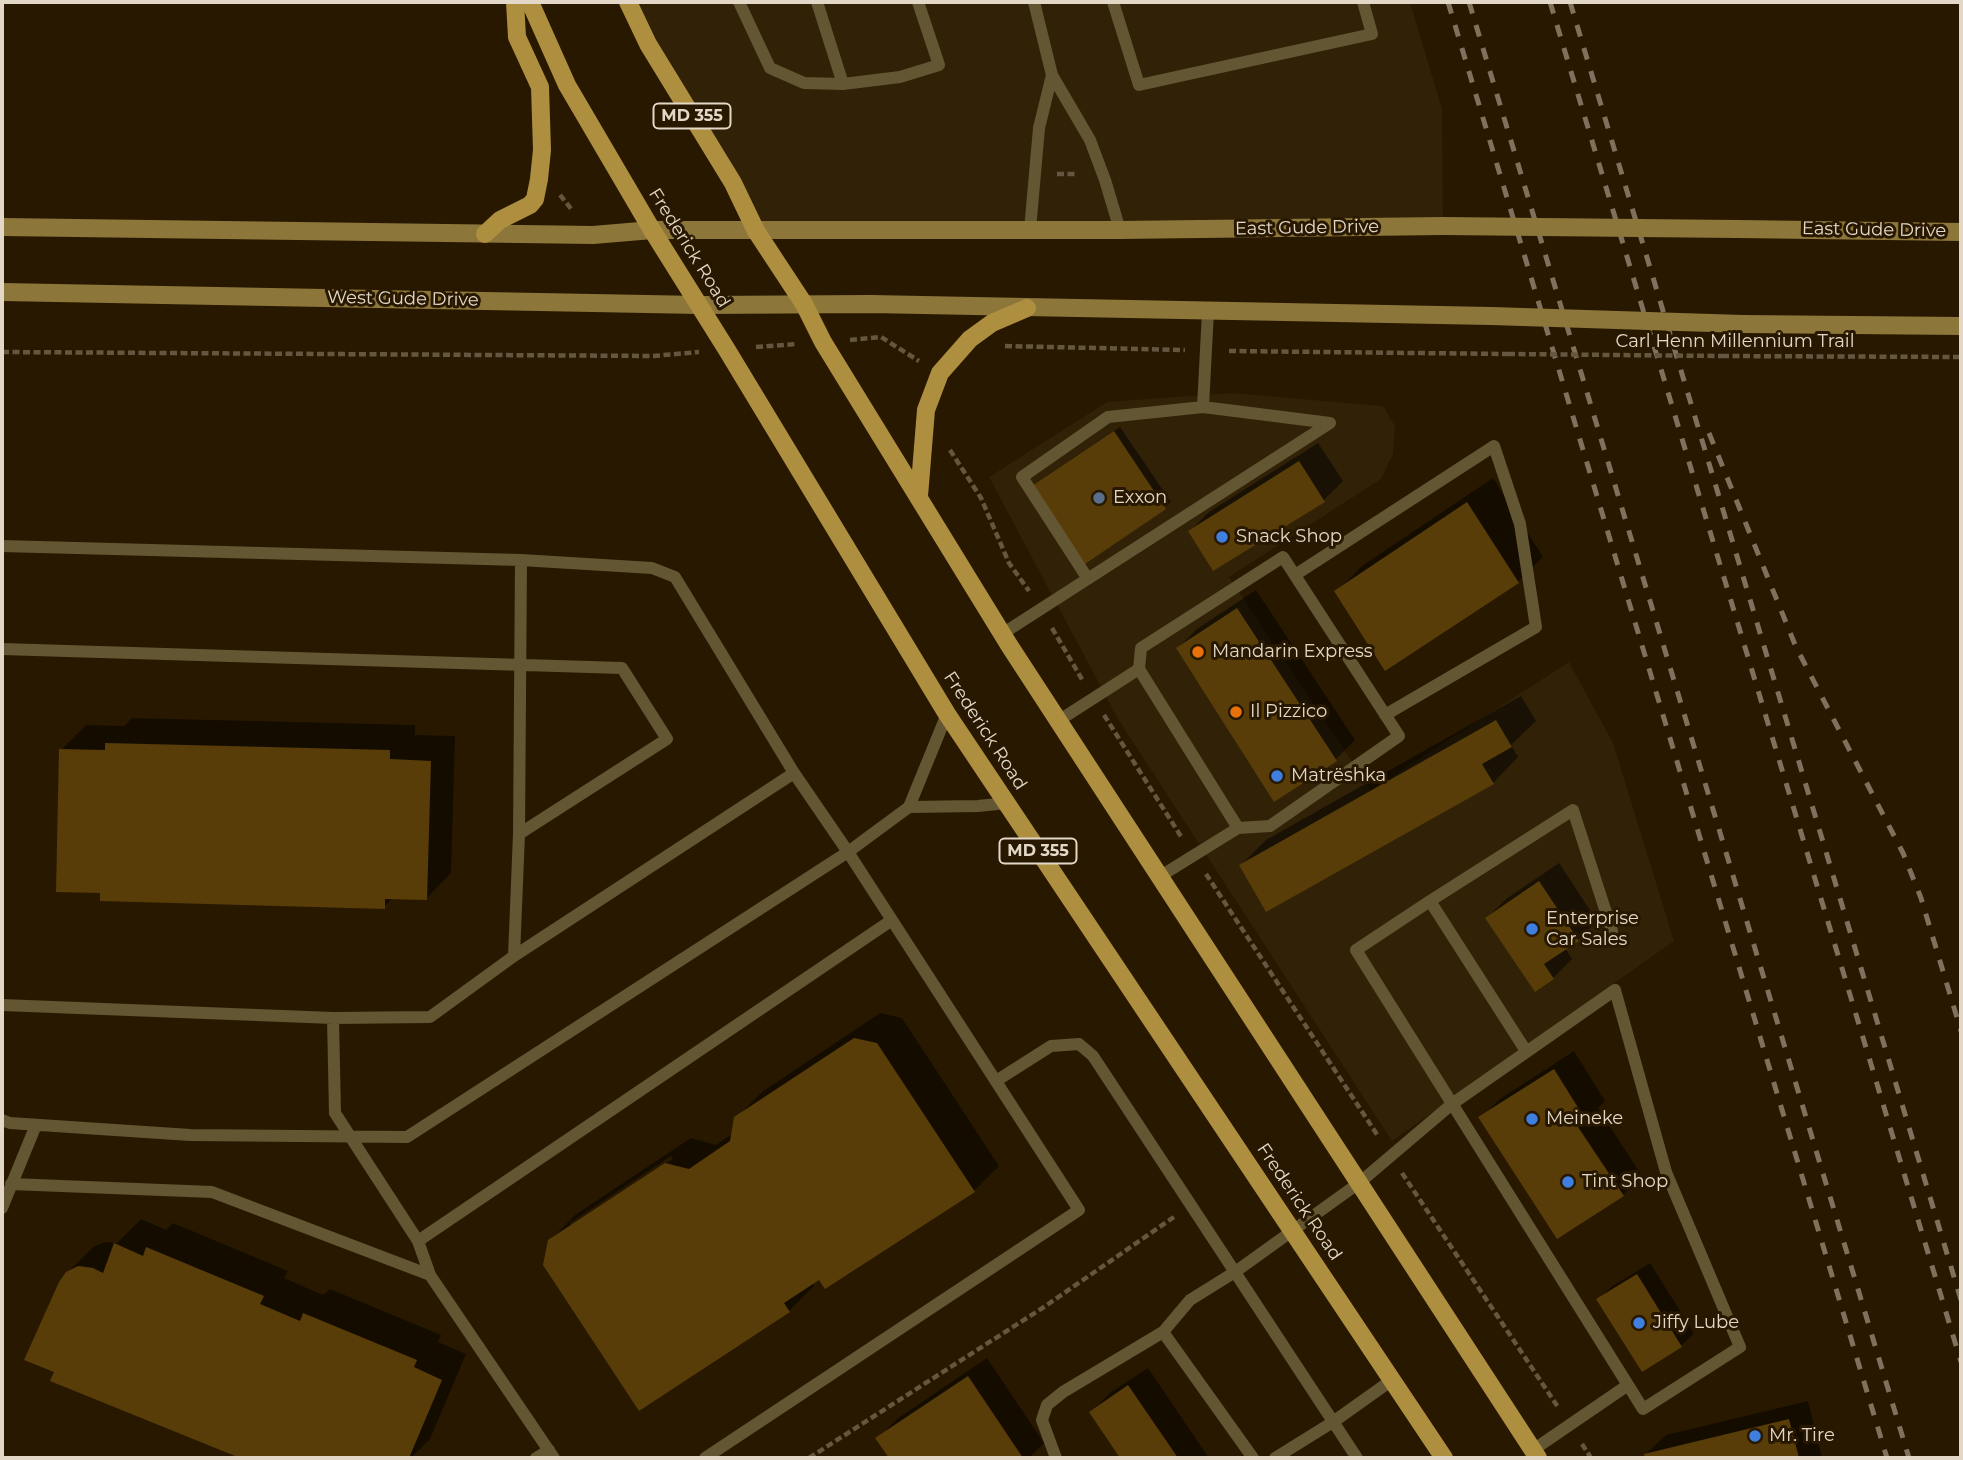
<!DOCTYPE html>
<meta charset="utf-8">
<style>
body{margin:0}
#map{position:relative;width:1963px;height:1460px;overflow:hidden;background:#281800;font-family:Montserrat,sans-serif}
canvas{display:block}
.frame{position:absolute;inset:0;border:4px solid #e3d8c8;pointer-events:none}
</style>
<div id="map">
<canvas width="1963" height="1460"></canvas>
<div class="frame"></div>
</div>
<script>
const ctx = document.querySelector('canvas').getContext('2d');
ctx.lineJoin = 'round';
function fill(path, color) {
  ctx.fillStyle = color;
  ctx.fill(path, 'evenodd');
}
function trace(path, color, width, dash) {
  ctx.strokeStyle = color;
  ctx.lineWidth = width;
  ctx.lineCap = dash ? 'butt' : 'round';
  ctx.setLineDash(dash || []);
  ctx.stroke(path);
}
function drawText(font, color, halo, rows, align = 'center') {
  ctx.font = font + ' Montserrat,sans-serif';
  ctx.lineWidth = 6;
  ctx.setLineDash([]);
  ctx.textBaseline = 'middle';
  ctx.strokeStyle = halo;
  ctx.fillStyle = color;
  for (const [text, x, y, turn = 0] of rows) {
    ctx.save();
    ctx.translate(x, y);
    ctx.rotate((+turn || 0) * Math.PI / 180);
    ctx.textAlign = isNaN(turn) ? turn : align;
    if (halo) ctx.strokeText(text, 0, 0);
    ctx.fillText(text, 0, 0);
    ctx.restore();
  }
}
fill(new Path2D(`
 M628 2H1410L1442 109 1443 226 756 231Z
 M1231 393 1383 406 1395 426 1393 454 1381 479 1229 577 1371 790 1569 662 1613 743 1674 941 1392 1141 1118 719 989 477 1107 402Z`), '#302107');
fill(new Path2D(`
 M1120 427 1171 502 1085 561 1040 481Z
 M1318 443 1343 481 1324 500 1190 531 1209 512Z
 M1493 478 1543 557 1518 582 1337 591 1362 566Z
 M1256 590 1355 740 1336 759 1274 800 1178 648 1197 629Z
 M1521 696 1536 721 1511 745 1518 757 1493 783 1241 865 1266 840Z
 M132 718 415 725V735L455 736 451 873 426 899 393 898 384 907 61 750 86 725 124 726Z
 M1559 863 1597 921 1578 940 1565 948 1572 959 1553 978 1487 918 1506 899Z
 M880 1013 902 1018 999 1166 974 1191 812 1282 814 1286 789 1311 550 1241 575 1215 691 1138 716 1145 734 1133 736 1118 762 1092ZM671 1156 673 1159 570 1227V1223Z
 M1574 1051 1605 1101 1598 1108 1642 1176 1623 1195 1480 1118 1500 1099Z
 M141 1219 166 1230 173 1223 288 1271 284 1278 323 1295 330 1289 441 1335 438 1342 466 1354 430 1439 411 1458H244L53 1380 56 1371 67 1273 93 1247 104 1242 117 1243Z
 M1650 1263 1694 1333 1681 1346 1598 1300 1611 1287Z
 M987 1358 1044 1443 1029 1458H891L878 1438 897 1419Z
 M1148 1368 1209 1458H1122L1091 1412 1110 1393Z
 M1808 1401 1822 1458H1647L1646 1454 1666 1435Z`), '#0007');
fill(new Path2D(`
 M1114 431 1166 509 1085 564 1032 486Z
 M1299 461 1325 502 1213 571 1188 531Z
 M1467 502 1519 583 1385 671 1334 591Z
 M1237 608 1337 761 1274 802 1176 648Z
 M1496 720 1512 747 1482 764 1494 784 1266 912 1239 865Z
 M105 743 390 750V759L431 761 427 900 385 899V909L100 901V893L56 892 59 749 105 750Z
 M1539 881 1579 941 1544 964 1554 979 1535 992 1485 918Z
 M854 1038 877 1043 975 1192 825 1289 819 1280 784 1303 790 1312 639 1411 543 1265 548 1240 665 1163 689 1169 730 1141 734 1117Z
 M1554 1069 1587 1122 1578 1127 1624 1196 1557 1239 1478 1117Z
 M114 1243 143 1256 146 1247 264 1296 260 1304 300 1321 303 1313 417 1360 414 1367 442 1380 409 1458H240L50 1381 54 1372 24 1360 59 1282 66 1272 78 1266 93 1268 103 1273Z
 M1637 1274 1682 1347 1642 1372 1596 1299Z
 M968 1376 1023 1458H889L875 1438Z
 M1128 1385 1178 1458H1120L1089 1412Z
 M1789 1419 1799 1458H1645L1644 1454Z`), '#583d09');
trace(new Path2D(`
 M1057 174H1077
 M560 195 572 210
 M850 340 881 337 919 361
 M1005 346 1185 350
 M756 347 796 344
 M1229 351 1508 354
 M2 352 653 356 699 352
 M1722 356 1961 357
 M950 450 981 498 1009 563 1029 591
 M1052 628 1083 681
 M1104 715 1182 838
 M1206 874 1378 1136
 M1402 1173 1558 1407
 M1582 1444 1591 1458
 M809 1458 1044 1307 1174 1217`), '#645641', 4.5, [7, 3.5]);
trace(new Path2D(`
 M739 2 770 68 804 83 843 84
 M817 2 843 84 900 77 939 65 918 2
 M1034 2 1052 75 1090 140 1105 180 1120 230
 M1113 2 1139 85 1372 34 1363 2
 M1030 230 1039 128 1052 75
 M1208 311 1203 407 1330 423
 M2 546 521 560 519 834 514 956 430 1017 333 1018 2 1005
 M521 560 652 568 675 577 794 773 848 852 1079 1210 705 1458
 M1295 575 1494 446 1520 524 1536 627 1385 715
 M1088 579 1022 477 1108 417 1203 407
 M1002 634 1330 423
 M2 649 622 668 667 739 519 834
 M1139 669 1141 648 1283 557 1399 736 1270 826 1238 828
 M1058 721 1139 669 1238 828 1159 877
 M909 807 947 714
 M1430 901 1573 810 1612 931
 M514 956 794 773
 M333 1018 335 1113 418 1241 430 1275 554 1458
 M996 1081 1051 1046 1079 1044 1093 1056 1357 1458
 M2 1120 10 1123 190 1135 407 1137 848 852 909 807 978 806 1007 803
 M11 1184 212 1192 430 1275
 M2 1208 36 1125
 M418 1241 892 920
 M1533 1450 1628 1385
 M536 1458 549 1450
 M1056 1458 1042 1420 1047 1405 1063 1392 1163 1332
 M1253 1458 1163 1332 1190 1300 1235 1272 1359 1183 1452 1104 1615 990 1666 1172 1740 1347 1643 1409 1356 950 1430 901 1526 1051
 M1275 1458 1333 1422 1392 1380`), '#635632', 12);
trace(new Path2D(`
 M2 227 593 235 652 230H1120L1443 226
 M1737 229 1961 232
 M2 292 700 305 871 304 1491 316
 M1743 324 1961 326`), '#8d763a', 18);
trace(new Path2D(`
 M530 2 567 85 652 230 727 350 947 714 1444 1458
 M628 2 648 44 733 183 756 231 804 304 823 342 1009 645 1538 1458
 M485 234 500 220 530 205 535 199 539 179 542 150 540 87 517 37 515 2
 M919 496 926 410 940 373 970 339 992 323 1027 308`), '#ad8f3f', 18);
trace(new Path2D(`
 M1448 2 1887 1458
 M1469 2 1909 1458
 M1550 2 1961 1362
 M1570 2 1961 1300
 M1709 433 1796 647 1903 853 1921 898 1961 1031`), '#7f715d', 5, [12, 12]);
trace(new Path2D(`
 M1508 354 1722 356`), '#645641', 4.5, [7, 3.5]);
trace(new Path2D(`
 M1443 226 1737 229
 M1491 316 1743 324`), '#8d763a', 18);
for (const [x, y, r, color] of [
 [1099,498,7,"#5c6f8a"],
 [1222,537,7,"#3f7fe0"],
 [1198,652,7,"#e8710a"],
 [1236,712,7,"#e8710a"],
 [1277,776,7,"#3f7fe0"],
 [1532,929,7,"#3f7fe0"],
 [1532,1119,7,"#3f7fe0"],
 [1568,1182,7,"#3f7fe0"],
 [1639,1323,7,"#3f7fe0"],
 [1755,1436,7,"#3f7fe0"]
]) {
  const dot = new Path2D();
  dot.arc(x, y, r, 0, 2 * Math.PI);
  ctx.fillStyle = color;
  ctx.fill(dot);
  trace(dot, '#281800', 2.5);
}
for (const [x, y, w] of [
 [692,116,77],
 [1038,851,77]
]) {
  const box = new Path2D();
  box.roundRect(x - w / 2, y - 12.5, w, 25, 5);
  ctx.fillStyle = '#281800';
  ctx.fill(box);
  trace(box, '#e3d8c8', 2);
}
drawText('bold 16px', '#e3d8c8', null, [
 ["MD 355",692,116],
 ["MD 355",1038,851]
]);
drawText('18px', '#e3d8c8', '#281800', [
 ["East Gude Drive",1307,228,-1],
 ["East Gude Drive",1874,230,1],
 ["Frederick Road",689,248,58],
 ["West Gude Drive",403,299,1],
 ["Carl Henn Millennium Trail",1735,342],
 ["Frederick Road",985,731,57],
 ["Frederick Road",1299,1202,56]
]);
drawText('18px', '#e3d8c8', '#281800', [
 ["Exxon",1113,498],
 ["Snack Shop",1236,537],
 ["Mandarin Express",1212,652],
 ["Il Pizzico",1250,712],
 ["Matrëshka",1291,776],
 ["Enterprise",1546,919],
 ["Car Sales",1546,940],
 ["Meineke",1546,1119],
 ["Tint Shop",1582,1182],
 ["Jiffy Lube",1653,1323],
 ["Mr. Tire",1769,1436]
], 'left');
</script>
